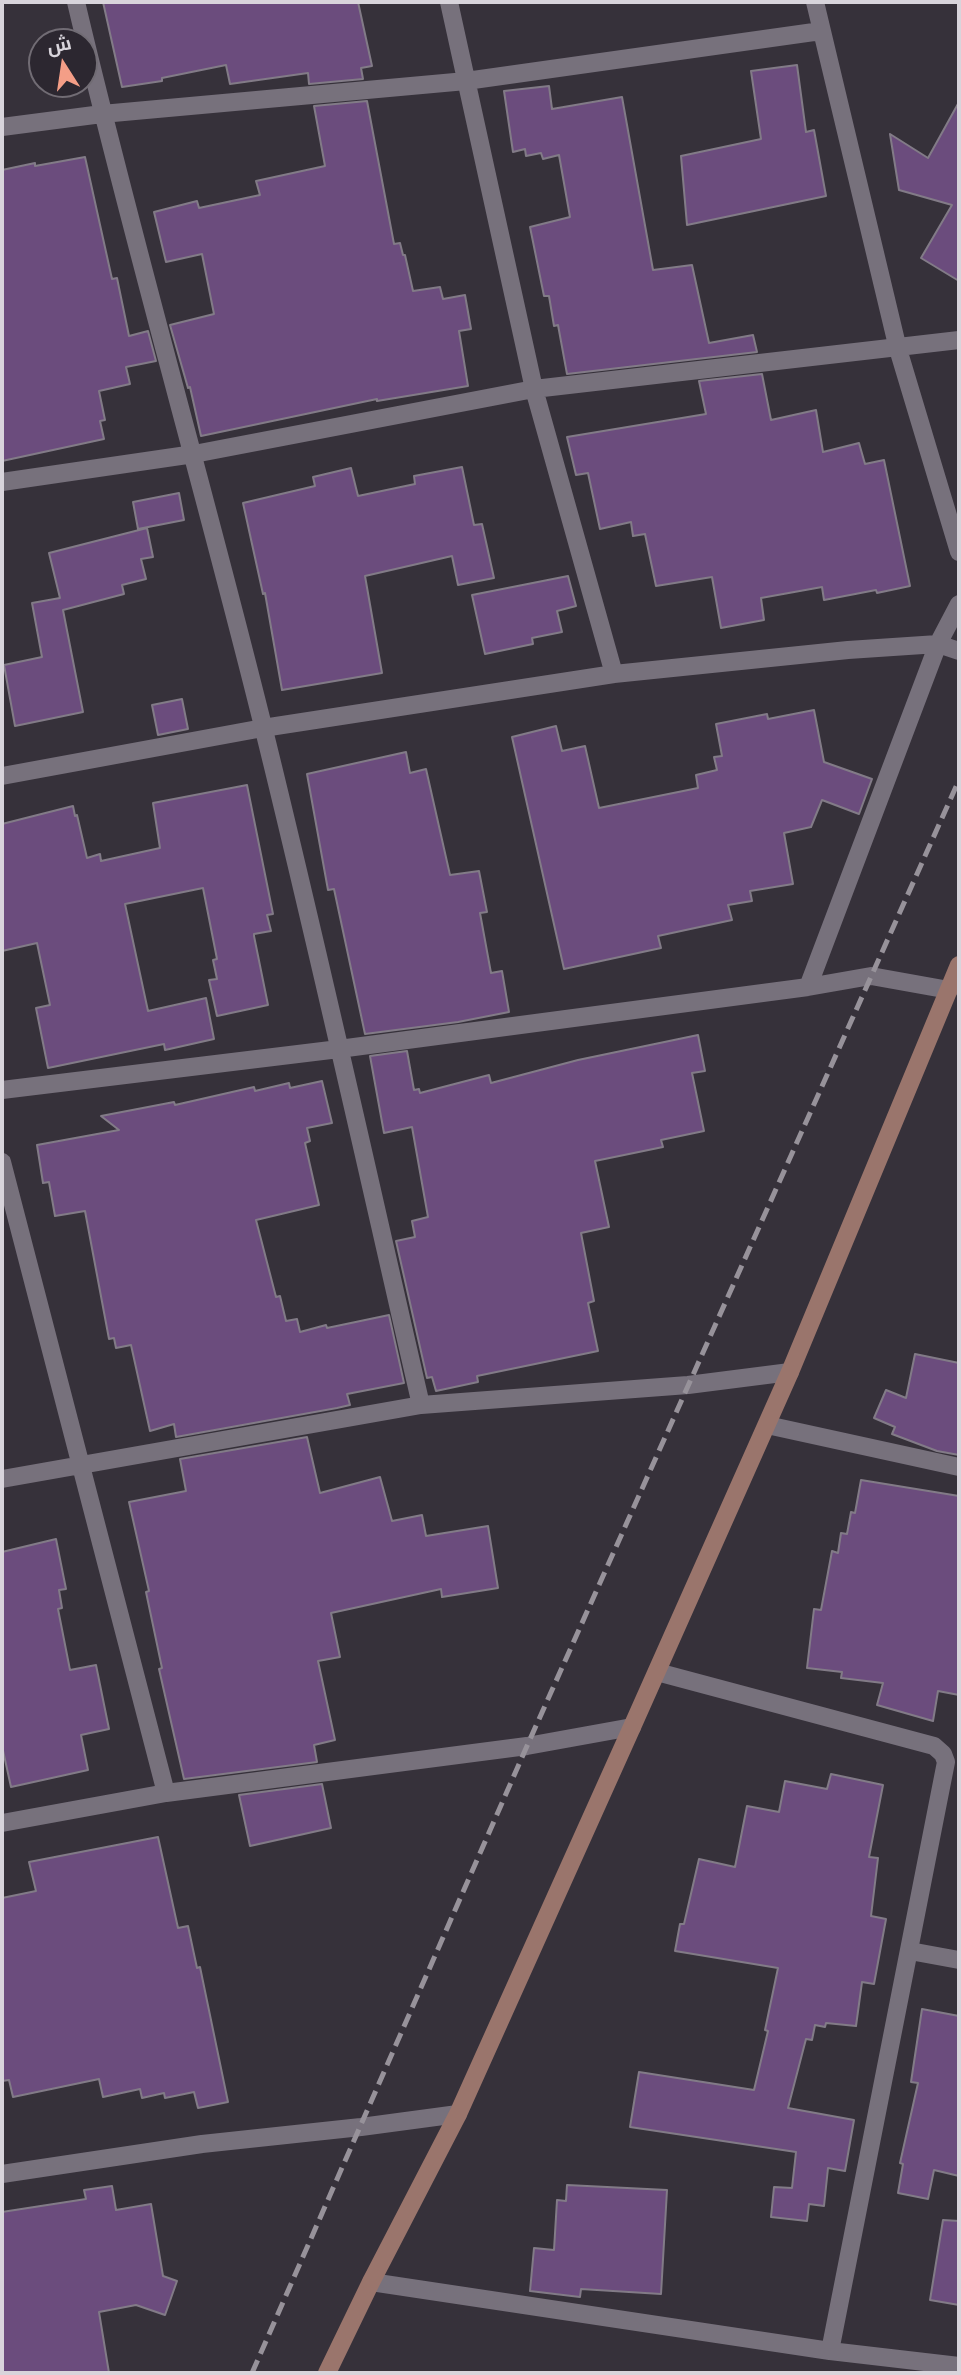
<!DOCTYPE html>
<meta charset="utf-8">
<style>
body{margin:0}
#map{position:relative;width:961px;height:2375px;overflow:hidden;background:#36313a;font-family:"Source Serif 4",Cairo,serif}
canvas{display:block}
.frame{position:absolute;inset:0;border:4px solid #d8d4db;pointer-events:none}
.north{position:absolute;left:28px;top:28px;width:70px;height:70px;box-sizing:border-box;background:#2c2730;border:2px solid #716c74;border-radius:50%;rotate:348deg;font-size:19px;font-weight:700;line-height:28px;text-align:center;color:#d8d4db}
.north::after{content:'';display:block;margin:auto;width:24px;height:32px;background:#f49e87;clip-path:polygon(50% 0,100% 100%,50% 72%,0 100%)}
</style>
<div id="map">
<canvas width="961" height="2375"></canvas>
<div class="frame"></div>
<div class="north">ش</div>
</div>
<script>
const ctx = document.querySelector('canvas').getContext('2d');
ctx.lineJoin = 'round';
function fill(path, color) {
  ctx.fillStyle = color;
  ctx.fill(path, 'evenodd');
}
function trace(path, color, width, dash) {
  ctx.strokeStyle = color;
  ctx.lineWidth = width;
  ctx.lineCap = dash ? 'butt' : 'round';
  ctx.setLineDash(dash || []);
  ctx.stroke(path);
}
const building = new Path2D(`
 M103 2H358L372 66 361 68 363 79 309 84 308 73 230 84 226 65 162 78V81L122 87Z
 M797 65 806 132 814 130 826 196 687 225 681 156 761 139 751 71Z
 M549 86 552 109 622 97 653 270 692 265 709 343 753 335 757 352 567 374 558 325 554 326 549 296H544L530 227 570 217 559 155 543 159 541 153 526 156 525 149 513 152 504 91Z
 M367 101 394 244 400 243 403 255H405L413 291 440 287 443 299 465 295 471 329 459 331 468 386 377 401V399L201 436 190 387 188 388 170 325 214 314 202 254 166 262 154 212 197 201 199 208 260 195 256 181 325 166 314 106Z
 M959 102V281L921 258 952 205 899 190 890 134 928 158Z
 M85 157 112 279 117 278 129 336 148 331 156 361 126 367 130 384 99 391 105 420 100 421 104 439 2 461V170L35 163V166Z
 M762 374 771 420 816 410 823 452 859 443 865 464 884 460 910 586 877 593 876 590 824 600 822 587 761 598 764 620 721 628 712 577 656 586 645 534 633 536 631 522 600 529 588 473 576 475 567 437 706 414 699 381Z
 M462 467 474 525 482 524 494 578 458 585 452 556 365 576 382 673 282 690 265 593 263 594 243 503 315 486 313 477 351 468 358 496 415 484 414 476Z
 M179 493 184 520 138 529 133 502Z
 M147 528 153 557 141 559 146 579 122 585 124 594 63 610 83 712 15 726 4 665 42 657 32 603 60 598 49 553Z
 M568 576 576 606 557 611 562 632 532 638 533 644 485 654 472 595Z
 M182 699 188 729 158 735 152 705Z
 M814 710 824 762 872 779 859 814 822 800 811 827 784 833 793 884 750 891 752 901 728 905 732 920 658 936 661 948 564 969 512 737 556 726 562 751 585 746 599 808 698 788 696 775 717 770 714 757 722 756 716 724 767 714 768 719Z
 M406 752 410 773 426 769 450 875 479 871 487 912 480 913 491 973 502 971 509 1012 458 1022 365 1034 334 889 328 890 307 774Z
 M247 785 273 914 267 915 271 931 254 934V936L268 1005 217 1016 209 980 217 979 213 960 217 959 203 888 125 904 148 1011 206 998 214 1039 165 1050 164 1044 48 1068 36 1008 50 1005 37 943 2 951V824L73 806 75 816 77 815 87 858 100 854 101 861 160 848 153 803Z
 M698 1035 705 1071 692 1073 704 1131 661 1140 663 1147 595 1161 609 1227 581 1233 594 1301 588 1303 598 1351 477 1376 478 1382 436 1391 432 1377 427 1378 396 1241 415 1237 412 1221 428 1217 412 1127 384 1133 370 1056 407 1051 414 1090 419 1089 420 1093 489 1075 491 1083 578 1060Z
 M322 1081 332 1123 307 1128 310 1141 305 1143 319 1205 256 1220 276 1297 280 1296 286 1321 297 1319 300 1332 326 1325 327 1328 389 1315 404 1383 347 1394 350 1405 337 1408 176 1437 174 1424 150 1431 131 1345 116 1348 114 1338 109 1339 85 1211 55 1216 49 1182 43 1183 37 1145 119 1130 101 1116 174 1102 175 1105 254 1087 255 1091 289 1083 290 1088Z
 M915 1354 959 1363V1455L937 1451 892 1434 895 1427 874 1418 886 1390 906 1398Z
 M307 1437 320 1493 380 1477 392 1521 422 1515 426 1536 488 1526 498 1588 442 1597 441 1589 331 1613 340 1657 318 1661 335 1740 314 1745 317 1762 184 1779 159 1669 162 1668 146 1592 149 1591 129 1502 186 1491 180 1459Z
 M861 1480 959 1496V1695L938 1691 933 1721 877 1705 883 1683 841 1678 842 1672 807 1668 814 1609 821 1610 832 1551 838 1553 841 1533 847 1534 851 1512 855 1513Z
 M56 1539 66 1589 59 1590 62 1608 58 1609 70 1670 96 1665 109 1729 81 1735 88 1770 11 1787 2 1746V1552Z
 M831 1774 883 1785 869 1857 878 1858 871 1916 886 1919 874 1984 862 1982 856 2026 826 2023 825 2027 815 2025 812 2040 806 2039 788 2108 854 2120 845 2171 828 2168 824 2206 809 2204 807 2221 771 2217 774 2187 792 2188 796 2152 630 2127 639 2072 754 2090 768 2031 765 2030 778 1968 675 1951 680 1924H684L699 1859 735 1867 747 1806 779 1812 785 1781 827 1789Z
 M322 1784 331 1828 250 1846 239 1795Z
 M158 1837 178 1928 188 1926 197 1968 200 1967 228 2102 198 2108 194 2092 165 2098 164 2093 142 2098 140 2089 103 2097 99 2079 13 2097 9 2080 2 2081V1898L36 1891 29 1862Z
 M922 2009 959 2016V2176L934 2170 928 2199 898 2193 903 2164 900 2163 918 2083 911 2082Z
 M567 2185 667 2190 661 2294 581 2289 580 2297 530 2291 534 2248 554 2250 557 2200 566 2201Z
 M112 2186 116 2210 151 2204 163 2276 177 2281 165 2315 136 2305 99 2312 109 2373H2V2212L86 2199 84 2190Z
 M943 2220 959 2221V2305L930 2300Z`);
fill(building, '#6b4c7d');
trace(building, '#827b87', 2);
trace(new Path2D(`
 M76 2C133 244 203 484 263 726 319 952 369 1179 421 1405
 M449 2 534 389 614 674
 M815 2 898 349 959 552
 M2 127 102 114 466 81 821 31
 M2 482 194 454 534 389 959 340
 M2 776 263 728 614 674 848 650 938 644 959 651
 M808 987 938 644 959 604
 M2 1090 339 1049 808 987 871 976 949 990
 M2 1162 166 1793
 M767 1425 959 1467
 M2 1479 421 1405 688 1385 790 1372
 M657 1672 934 1746 943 1754 946 1762 830 2351
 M2 1823 166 1793 527 1746 632 1727
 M910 1951 959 1960
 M2 2174 202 2144 361 2127 458 2114
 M371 2282 830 2351 959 2366`), '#77717c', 18);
trace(new Path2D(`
 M327 2373 371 2282 458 2114 632 1727 790 1372 959 965`), '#9a756c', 18);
trace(new Path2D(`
 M252 2373 527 1746 959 780`), '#97929a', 5, [14, 7]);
</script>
